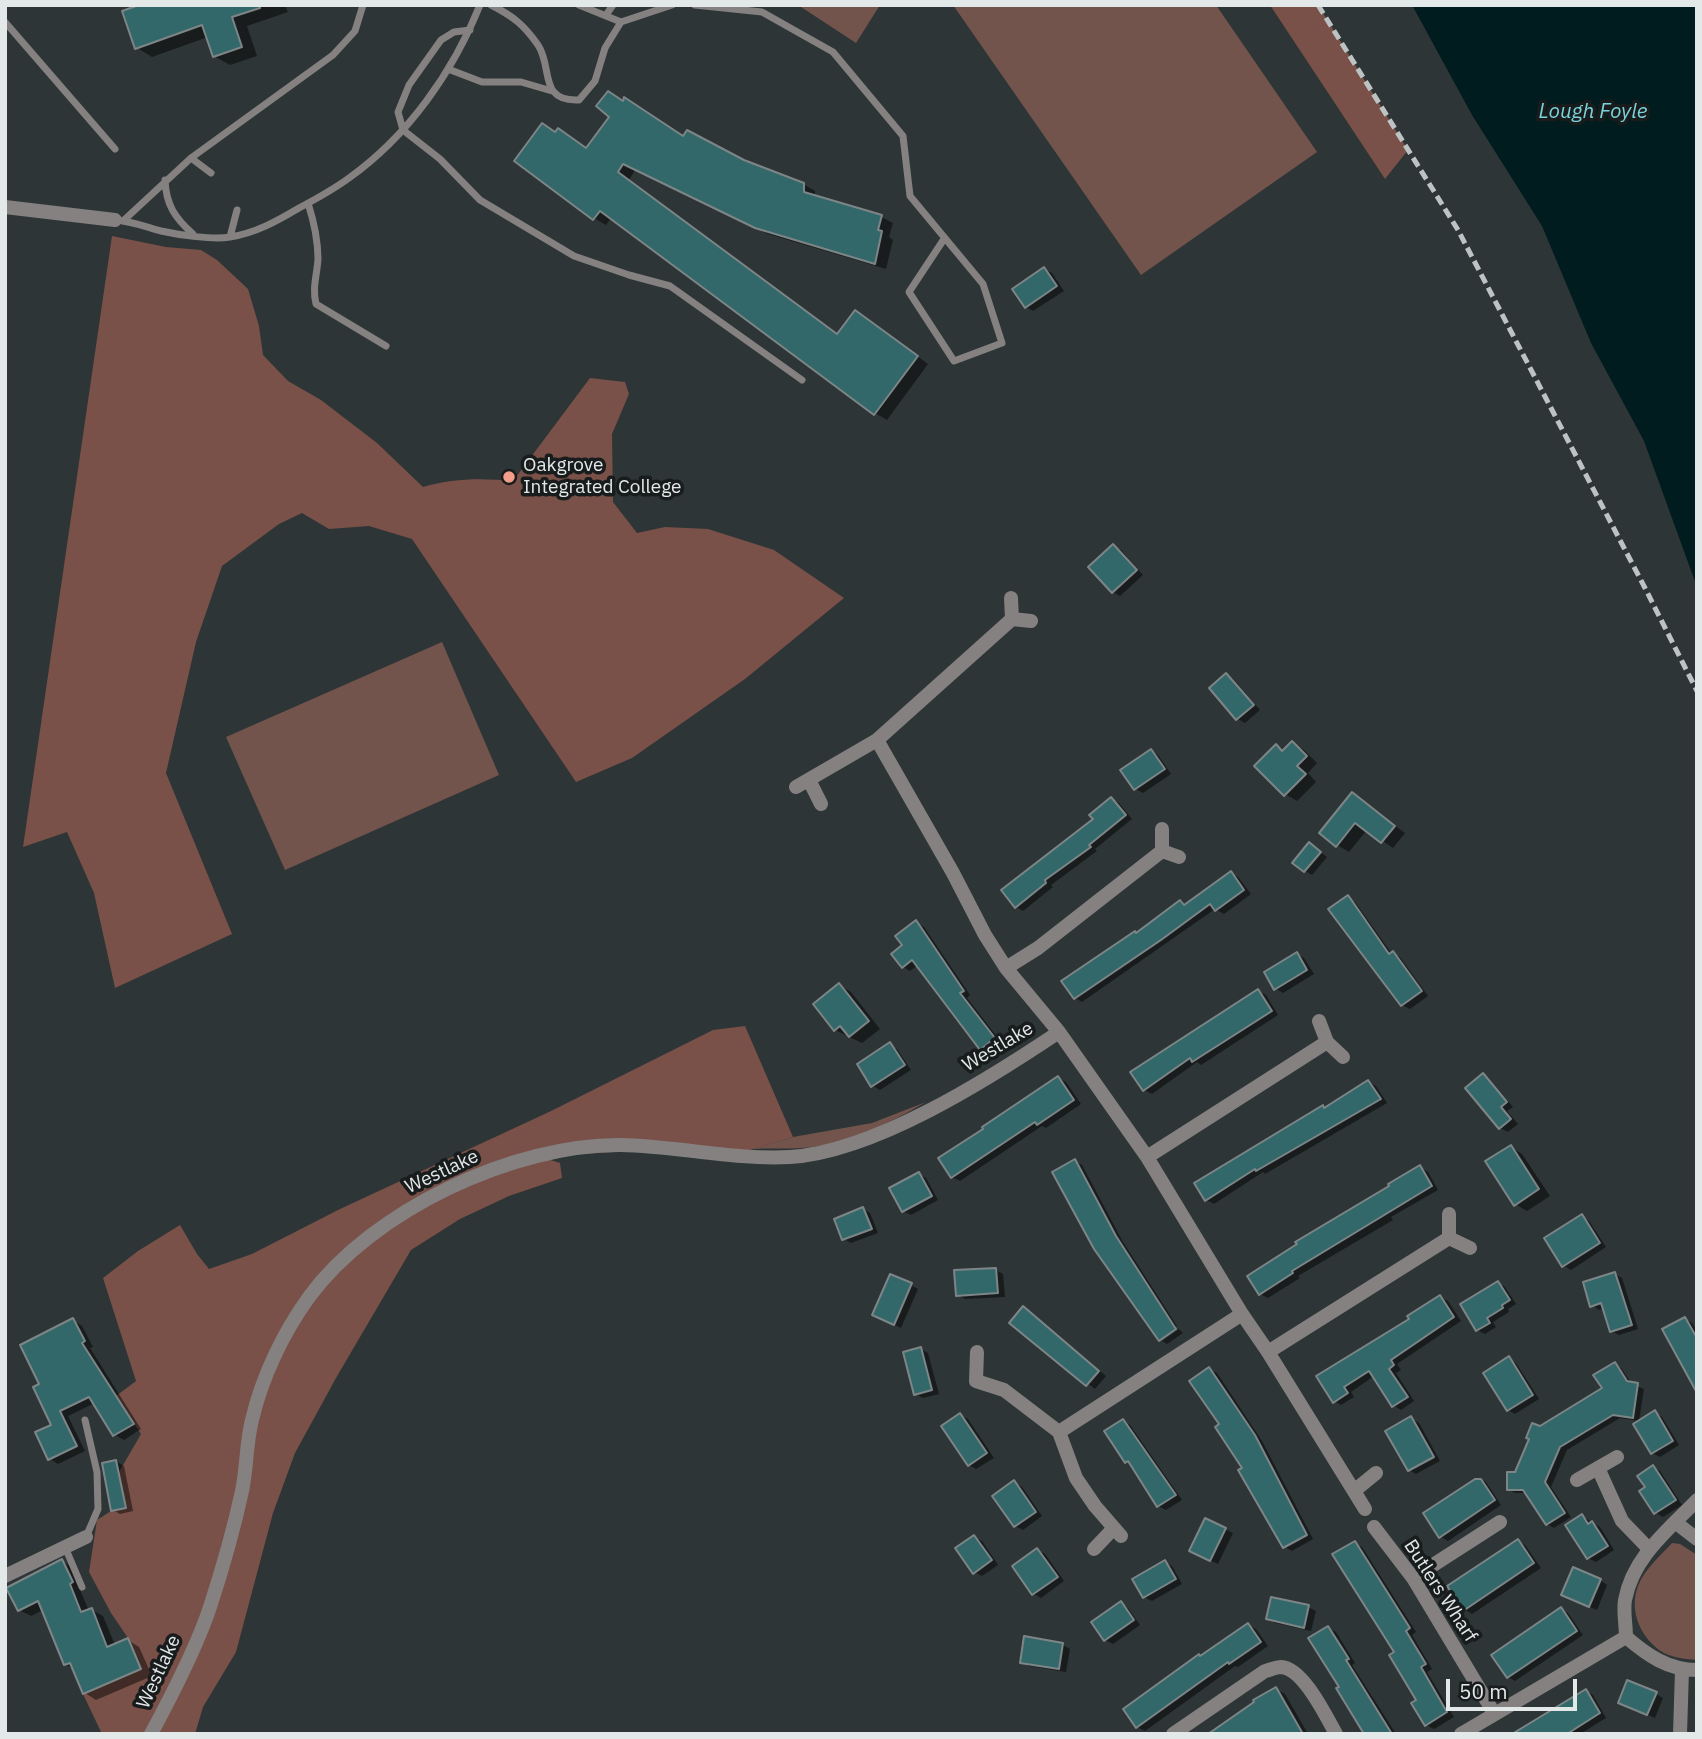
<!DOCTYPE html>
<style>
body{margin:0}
#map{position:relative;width:1702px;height:1739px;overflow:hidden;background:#2e3536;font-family:"IBM Plex Sans",sans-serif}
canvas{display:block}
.frame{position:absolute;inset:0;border:7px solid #e3e8e8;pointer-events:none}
.scale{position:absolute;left:1446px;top:1679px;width:131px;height:32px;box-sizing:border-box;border:4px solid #e3e8e8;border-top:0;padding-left:9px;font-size:21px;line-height:24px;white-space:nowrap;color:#e3e8e8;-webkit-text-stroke:5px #191c1c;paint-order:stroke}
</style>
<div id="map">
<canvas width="1702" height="1739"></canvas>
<div class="frame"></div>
<div class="scale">50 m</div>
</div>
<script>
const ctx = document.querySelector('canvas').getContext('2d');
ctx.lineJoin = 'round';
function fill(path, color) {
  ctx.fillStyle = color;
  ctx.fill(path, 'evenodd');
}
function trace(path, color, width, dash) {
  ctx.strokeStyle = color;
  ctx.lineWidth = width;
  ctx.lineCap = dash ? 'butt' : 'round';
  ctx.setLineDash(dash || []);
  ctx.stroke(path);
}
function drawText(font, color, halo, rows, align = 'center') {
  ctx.font = font + ' "IBM Plex Sans",sans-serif';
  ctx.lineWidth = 7;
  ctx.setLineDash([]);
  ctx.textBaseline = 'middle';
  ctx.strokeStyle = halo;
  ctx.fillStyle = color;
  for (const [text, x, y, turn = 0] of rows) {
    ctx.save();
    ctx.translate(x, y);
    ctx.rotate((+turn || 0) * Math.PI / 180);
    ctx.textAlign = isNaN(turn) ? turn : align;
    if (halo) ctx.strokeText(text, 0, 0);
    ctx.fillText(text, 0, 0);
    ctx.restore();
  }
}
fill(new Path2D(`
 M798 5H880L856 43Z
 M953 5H1216L1317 152 1141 275Z
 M442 642 499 775 285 870 226 737Z
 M926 1102C888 1124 846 1145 802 1148 785 1149 768 1148 752 1149L793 1137 872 1123Z
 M1672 1543 1680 1544 1697 1555V1660C1686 1659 1674 1658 1664 1653 1642 1640 1628 1612 1638 1586 1644 1570 1661 1555 1672 1543Z`), '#73544c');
fill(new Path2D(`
 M1270 5H1318L1408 150 1385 179Z
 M112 236 166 247 201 250 217 260 248 289 259 326 263 355 288 381 321 400 377 443 423 487C453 478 482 478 513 481L590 378 625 382 629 394 612 434 613 502 637 533 665 527 708 529 774 550 844 598 745 679 632 758 576 782 412 539 369 526 329 529 302 513 279 524 222 566 196 642 166 773 232 934 115 988 94 893 67 832 23 847Z
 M745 1026 793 1137 733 1155 674 1149 538 1156 560 1163 562 1178 509 1196 460 1219 411 1250 336 1378 295 1453 273 1513 236 1652 203 1707 195 1734H102L83 1694 141 1669 128 1638 111 1613 89 1572 97 1520 111 1511 126 1508 119 1472 141 1434 116 1396 136 1381 103 1278 138 1251 180 1225 197 1254 209 1269 252 1254 340 1209 549 1112 713 1030Z`), '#795148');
fill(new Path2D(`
 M1412 5H1697V587L1644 441 1591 343 1542 226 1472 115Z`), '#011c1e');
fill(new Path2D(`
 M144 5H285L288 12 247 26 257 56 230 65 214 56 208 37 152 57 136 47Z
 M555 132 587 150 684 138 803 184 815 191V197L881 217 893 223 889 237 893 240 886 269 768 234 635 170 629 180 838 335 867 319 928 364 887 420 875 413 611 218 606 225 594 218 516 160Z
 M1044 269 1052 273 1064 291 1033 311 1026 307Z
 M1113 546 1121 550 1143 575 1120 596 1113 592Z
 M1226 675 1233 679 1260 710 1245 723 1238 719 1211 688Z
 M1292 743 1304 750 1317 763 1308 773 1316 782 1297 801 1285 794 1276 746 1284 751Z
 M1151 751 1158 755 1171 774 1143 793 1136 789 1123 770Z
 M1353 794 1405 833 1393 848 1367 830 1349 852 1337 845Z
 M1111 799 1119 803 1132 819 1095 849 1097 851 1051 885 1053 887 1023 911 1016 907Z
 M1310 844 1327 857 1312 875 1305 871Z
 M1231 873 1238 877 1251 894 1224 914 1215 909 1082 1002 1075 998 1137 935 1181 902 1186 905Z
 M1348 898 1355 902 1392 954 1400 957 1428 996 1410 1009 1402 1005 1330 910Z
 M916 922 924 927 970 995 967 998 1002 1043 988 1053 981 1049 918 965 910 971 903 967 905 946Z
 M1297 954 1304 958 1314 974 1283 993 1275 988Z
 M839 985 851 992 880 1029 862 1043 835 1030Z
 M1258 991 1266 995 1278 1015 1201 1065 1197 1062 1152 1094 1144 1090Z
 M890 1045 897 1049 911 1070 880 1090 873 1086Z
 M1483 1075 1490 1080 1513 1107 1507 1111 1518 1124 1508 1132 1500 1128 1467 1088Z
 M1058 1078 1066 1082 1081 1104 1046 1128 1042 1126 960 1181 952 1177Z
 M1368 1082 1376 1086 1387 1103 1265 1174 1263 1172 1214 1204 1207 1200 1323 1107 1326 1109Z
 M1511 1147 1522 1154 1550 1196 1527 1211 1515 1204Z
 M1075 1161 1082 1165 1123 1242 1177 1326 1161 1338V1340L1096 1248Z
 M1420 1167 1428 1172 1438 1190 1391 1217 1393 1220 1298 1276 1300 1278 1268 1298 1260 1294 1392 1187Z
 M919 1174 926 1178 938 1200 911 1215 903 1211Z
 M863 1209 870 1213 878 1233 851 1243 844 1239Z
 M1582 1216 1589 1221 1606 1247 1571 1270 1563 1265Z
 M996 1270 1003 1274 1005 1297 965 1299 958 1295Z
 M1615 1274 1622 1278 1638 1329 1619 1335 1611 1331 1604 1308 1599 1310 1592 1305Z
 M1498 1283 1505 1287 1516 1304 1508 1309 1509 1312 1493 1322 1496 1327 1485 1334 1477 1330Z
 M911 1285 918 1289 901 1328 881 1319Z
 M1440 1297 1448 1301 1461 1321 1397 1364 1401 1370 1396 1373 1414 1401 1401 1410 1393 1405 1374 1376 1351 1392 1354 1397 1341 1405 1334 1401 1318 1377 1411 1319Z
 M1034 1316 1106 1376 1095 1389 1012 1323Z
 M1685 1319 1692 1323 1697 1331V1393L1692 1385 1694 1384Z
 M73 1320 82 1326 93 1347 90 1348 141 1429 124 1440 115 1435 95 1403 68 1416 85 1451 58 1464 49 1458 53 1425 42 1385Z
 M1179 1329 1183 1333 1167 1344 1162 1341Z
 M921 1349 928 1353 939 1394 923 1398 915 1394Z
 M1509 1358 1516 1363 1539 1399 1515 1414 1508 1410Z
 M1615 1364 1621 1368 1632 1384 1644 1389 1639 1421 1620 1418 1567 1450 1551 1487 1571 1517 1554 1528 1547 1524 1527 1493H1515L1508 1489 1540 1428 1604 1389Z
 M1209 1369 1217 1373 1262 1441 1313 1539 1292 1551 1285 1547 1259 1504 1222 1425Z
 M1655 1412 1662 1417 1679 1445 1660 1457 1652 1453Z
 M960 1415 968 1419 994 1458 976 1469 969 1465Z
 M1411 1418 1419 1423 1440 1461 1416 1474 1409 1470Z
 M1123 1421 1130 1425 1182 1500 1166 1510 1158 1506 1133 1465 1126 1461Z
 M116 1461 124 1466 133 1511 120 1514 113 1510Z
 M1653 1467 1660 1471 1682 1505 1663 1517 1656 1513 1647 1488Z
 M1479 1478 1486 1482 1501 1505 1448 1541 1440 1536 1425 1514Z
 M1014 1482 1022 1487 1042 1516 1023 1530 1015 1526Z
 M1582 1516 1600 1527 1614 1550 1596 1562 1588 1558Z
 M1206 1520 1233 1533 1218 1564 1198 1555Z
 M974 1537 982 1541 998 1565 982 1576 974 1572Z
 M1518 1541 1525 1545 1541 1568 1472 1614 1464 1609Z
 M1355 1543 1362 1547 1416 1632 1412 1635 1432 1669 1427 1672 1454 1717 1434 1729 1426 1725Z
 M1037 1550 1045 1554 1064 1581 1041 1598 1034 1594Z
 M62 1561 73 1568 84 1588 80 1590 89 1611 92 1610 103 1616 115 1645 128 1640 139 1647 152 1676 96 1700 85 1693 74 1669 65 1664 43 1610 31 1616 19 1610Z
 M1165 1562 1172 1566 1182 1584 1152 1601 1144 1597Z
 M1600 1580 1607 1585 1597 1610 1571 1599Z
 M1121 1603 1128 1608 1140 1625 1113 1644 1105 1640Z
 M1308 1607 1316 1611 1311 1631 1275 1623 1268 1619Z
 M1561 1609 1568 1613 1583 1635 1515 1681 1508 1677Z
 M1248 1625 1256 1629 1268 1646 1238 1667 1235 1666 1145 1731 1137 1727 1201 1658Z
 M1328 1628 1336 1632 1355 1663 1352 1665 1396 1734H1365L1341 1687Z
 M1063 1645 1070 1649 1066 1672 1029 1666 1022 1662Z
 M1276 1689 1285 1694 1308 1734H1274Z
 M1586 1691 1593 1695 1606 1718 1580 1734H1515Z
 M1656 1694 1663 1698 1655 1718 1627 1706Z`), '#0007');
const building = new Path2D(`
 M139 5H260V8L232 17 242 47 213 57 202 25 135 49 122 11Z
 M608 91 623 101 624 97 683 136 687 130 744 160 804 183V192L882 215 878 230 882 231 875 264 755 228 623 164 618 172 837 334 855 310 918 356 874 415 600 211 593 220 514 161 542 123 555 132 558 128 586 148 609 117 596 106Z
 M1044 267 1057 286 1025 308 1012 289Z
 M1113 544 1137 570 1112 593 1088 567Z
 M1226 673 1254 705 1236 720 1209 688Z
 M1292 741 1307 756 1297 766 1306 774 1284 796 1254 766 1276 744 1282 751Z
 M1151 749 1165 769 1134 790 1120 770Z
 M1352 792 1395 826 1381 843 1355 823 1336 847 1319 833Z
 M1111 797 1126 815 1089 845 1091 847 1045 880 1046 883 1015 908 1001 890 1093 819 1089 815Z
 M1309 842 1321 852 1304 872 1292 863Z
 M1231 871 1244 890 1215 911 1210 904 1161 940 1074 999 1061 981 1135 931 1136 933 1180 900 1184 905Z
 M1348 895 1389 954 1393 951 1422 991 1401 1006 1328 909Z
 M916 920 964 991 960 993 995 1038 980 1050 912 960 902 968 891 954 902 945 895 936Z
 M1297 952 1307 970 1274 990 1264 972Z
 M839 983 869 1021 849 1037 840 1026 834 1031 813 1004Z
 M1258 989 1272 1011 1192 1062 1190 1058 1143 1091 1130 1072Z
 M890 1042 905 1065 871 1087 857 1064Z
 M1483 1073 1507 1102 1501 1107 1511 1119 1499 1129 1465 1088Z
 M1058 1076 1074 1100 1037 1125 1035 1122 951 1178 938 1158 983 1129 982 1127Z
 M1368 1080 1381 1099 1256 1171 1255 1169 1205 1201 1194 1183 1323 1105 1324 1108Z
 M1511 1145 1539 1189 1514 1206 1485 1161Z
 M1075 1159 1116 1236 1176 1329 1159 1341 1094 1249 1052 1172Z
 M1420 1165 1432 1186 1292 1271 1293 1273 1259 1295 1247 1276 1297 1244 1295 1242 1389 1186 1388 1184Z
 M919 1172 932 1196 902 1212 889 1188Z
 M863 1207 872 1229 842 1240 834 1219Z
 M1582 1214 1600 1243 1562 1267 1544 1238Z
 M996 1268 998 1293 956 1296 954 1270Z
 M1615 1272 1632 1325 1610 1332 1601 1303 1590 1307 1583 1282Z
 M890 1274 912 1283 894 1325 872 1315Z
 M1498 1281 1510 1300 1502 1305 1503 1308 1487 1318 1490 1323 1476 1331 1460 1304Z
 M1440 1295 1454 1317 1391 1360 1394 1365 1389 1369 1408 1397 1392 1407 1369 1371 1344 1387 1348 1393 1333 1403 1316 1376 1409 1319 1407 1316Z
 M1023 1306 1099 1371 1086 1386 1009 1323Z
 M1685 1317 1697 1338V1393L1662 1329Z
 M73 1318 85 1341 82 1343 134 1424 113 1436 89 1397 60 1411 77 1446 48 1460 35 1432 51 1425 33 1387 39 1384 20 1345Z
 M921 1347 932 1390 914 1395 903 1352Z
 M1509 1356 1533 1395 1507 1411 1483 1373Z
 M1615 1362 1627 1381 1638 1383 1633 1418 1613 1415 1560 1447 1545 1482 1565 1513 1546 1525 1523 1490H1507V1472H1515L1529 1439 1526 1438 1532 1423 1540 1426 1602 1388 1593 1375Z
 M1209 1367 1255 1435 1307 1535 1283 1548 1238 1470 1242 1468 1215 1427 1219 1424 1189 1381Z
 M1655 1410 1673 1441 1651 1454 1633 1424Z
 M960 1413 987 1453 968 1466 941 1426Z
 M1411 1416 1434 1457 1408 1471 1385 1431Z
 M1123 1419 1176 1495 1157 1507 1128 1461 1125 1463 1104 1431Z
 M116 1460 126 1508 111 1511 102 1463Z
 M1653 1465 1676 1500 1654 1514 1639 1491 1645 1487 1637 1476Z
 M1475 1479H1481L1495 1500 1439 1538 1423 1513Z
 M1014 1480 1036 1512 1014 1527 992 1496Z
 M1582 1514 1588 1524 1592 1521 1608 1546 1587 1559 1565 1525Z
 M1205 1518 1226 1528 1210 1561 1189 1551Z
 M974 1535 992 1560 973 1574 955 1548Z
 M1518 1539 1534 1563 1463 1611 1447 1586Z
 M1355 1541 1410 1628 1406 1631 1426 1664 1421 1667 1447 1712 1425 1726 1411 1703 1416 1700 1389 1655 1394 1652 1332 1554Z
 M1037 1548 1058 1577 1032 1595 1012 1566Z
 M62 1559 73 1582 70 1584 81 1612 92 1608 107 1647 128 1638 141 1669 83 1694 70 1663 64 1665 38 1601 18 1611 6 1588Z
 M1165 1560 1176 1579 1143 1598 1132 1579Z
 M1573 1567 1601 1579 1589 1607 1561 1595Z
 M1271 1597 1309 1605 1304 1628 1266 1619Z
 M1121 1601 1134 1620 1104 1641 1091 1622Z
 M1561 1607 1577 1631 1507 1678 1491 1655Z
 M1248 1623 1261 1642 1229 1664 1228 1662 1136 1728 1123 1709 1199 1654 1200 1656Z
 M1328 1626 1349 1659 1346 1660 1392 1734H1364L1336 1688 1339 1687 1308 1638Z
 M1024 1636 1063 1643 1059 1669 1020 1663Z
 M1627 1680 1657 1692 1647 1715 1618 1703Z
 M1276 1687 1303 1734H1208L1254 1702 1253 1700Z
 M1586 1689 1600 1713 1567 1734H1512Z`);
fill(building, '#33686b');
trace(building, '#7d8586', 2);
trace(new Path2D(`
 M491 5C513 16 524 25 538 45 553 67 538 102 579 100L595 81 605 48 621 22
 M579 5 621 22 672 5
 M695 5 762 12 833 52 903 136 910 196 983 284 1002 343 954 361 909 292 944 239
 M606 15 613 5
 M5 22 115 149
 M470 30 454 32 441 40 409 85 398 112 403 130 440 159 480 200 574 256 629 275 670 286 802 380
 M448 69 482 82H521L552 91
 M191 158 211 173
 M165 180C166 205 175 218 193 234
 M308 203C314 222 318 240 318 259 317 275 312 288 316 304L386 346
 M115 220C131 221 146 227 161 231 179 235 213 240 230 237 256 233 277 221 299 208 316 199 334 189 349 178 408 136 453 72 480 5
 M123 221 191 158 333 55 355 31 363 5
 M230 237 237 210
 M85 1420 97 1472 98 1509 86 1537
 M65 1547 82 1587`), '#848180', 7);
trace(new Path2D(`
 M5 207 115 220
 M1011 598 1012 619
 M877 740 953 873 985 935 1006 968 1059 1032 1147 1157 1242 1314 1268 1352 1365 1509
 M809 780 821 804
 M796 787 877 740 1012 619 1031 621
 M1162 829V851L1179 857
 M1006 968 1038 948 1162 851
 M1319 1021 1327 1042 1343 1057
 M1147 1157 1327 1042
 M1449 1214V1238L1470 1248
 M977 1352 976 1381 1004 1390 1059 1432 1076 1478 1095 1506 1121 1536
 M1268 1352 1449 1238
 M1059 1432 1242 1314
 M1598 1468 1622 1521 1649 1549
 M1577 1480 1617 1457
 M1354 1491 1376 1473
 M1697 1500C1668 1530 1633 1557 1625 1600 1623 1611 1626 1625 1626 1637 1647 1655 1668 1670 1697 1670
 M1675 1522 1697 1539
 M1374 1527 1413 1578 1494 1713
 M1094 1549 1113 1529
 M5 1576 86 1537
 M1413 1578 1500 1522
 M151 1734C172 1695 198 1645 211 1604 223 1567 234 1528 242 1491 247 1468 246 1443 252 1420 262 1377 283 1333 309 1297 373 1210 514 1144 621 1145 677 1146 733 1160 790 1157 874 1152 989 1079 1059 1032
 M1173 1734 1265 1671C1270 1670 1276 1667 1281 1667 1303 1668 1326 1716 1336 1734
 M1461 1734 1626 1637
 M1680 1734 1682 1670`), '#848180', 14);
trace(new Path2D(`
 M1318 5 1458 230 1645 588 1697 691`), '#bdc3c3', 5, [10, 5]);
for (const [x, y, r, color] of [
 [509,477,7,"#f49d8b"]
]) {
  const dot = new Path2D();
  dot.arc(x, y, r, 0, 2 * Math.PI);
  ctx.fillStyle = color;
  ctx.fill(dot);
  trace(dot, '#191c1c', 2.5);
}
drawText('19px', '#e3e8e8', '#191c1c', [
 ["Oakgrove",523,466],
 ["Integrated College",523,488]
], 'left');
drawText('19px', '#e3e8e8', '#191c1c', [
 ["Westlake",998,1047,-31],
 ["Westlake",442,1172,-25],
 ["Butlers Wharf",1440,1591,57],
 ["Westlake",159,1672,-65]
]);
drawText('italic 21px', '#7ad3da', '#191c1c', [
 ["Lough Foyle",1593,112]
]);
</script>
